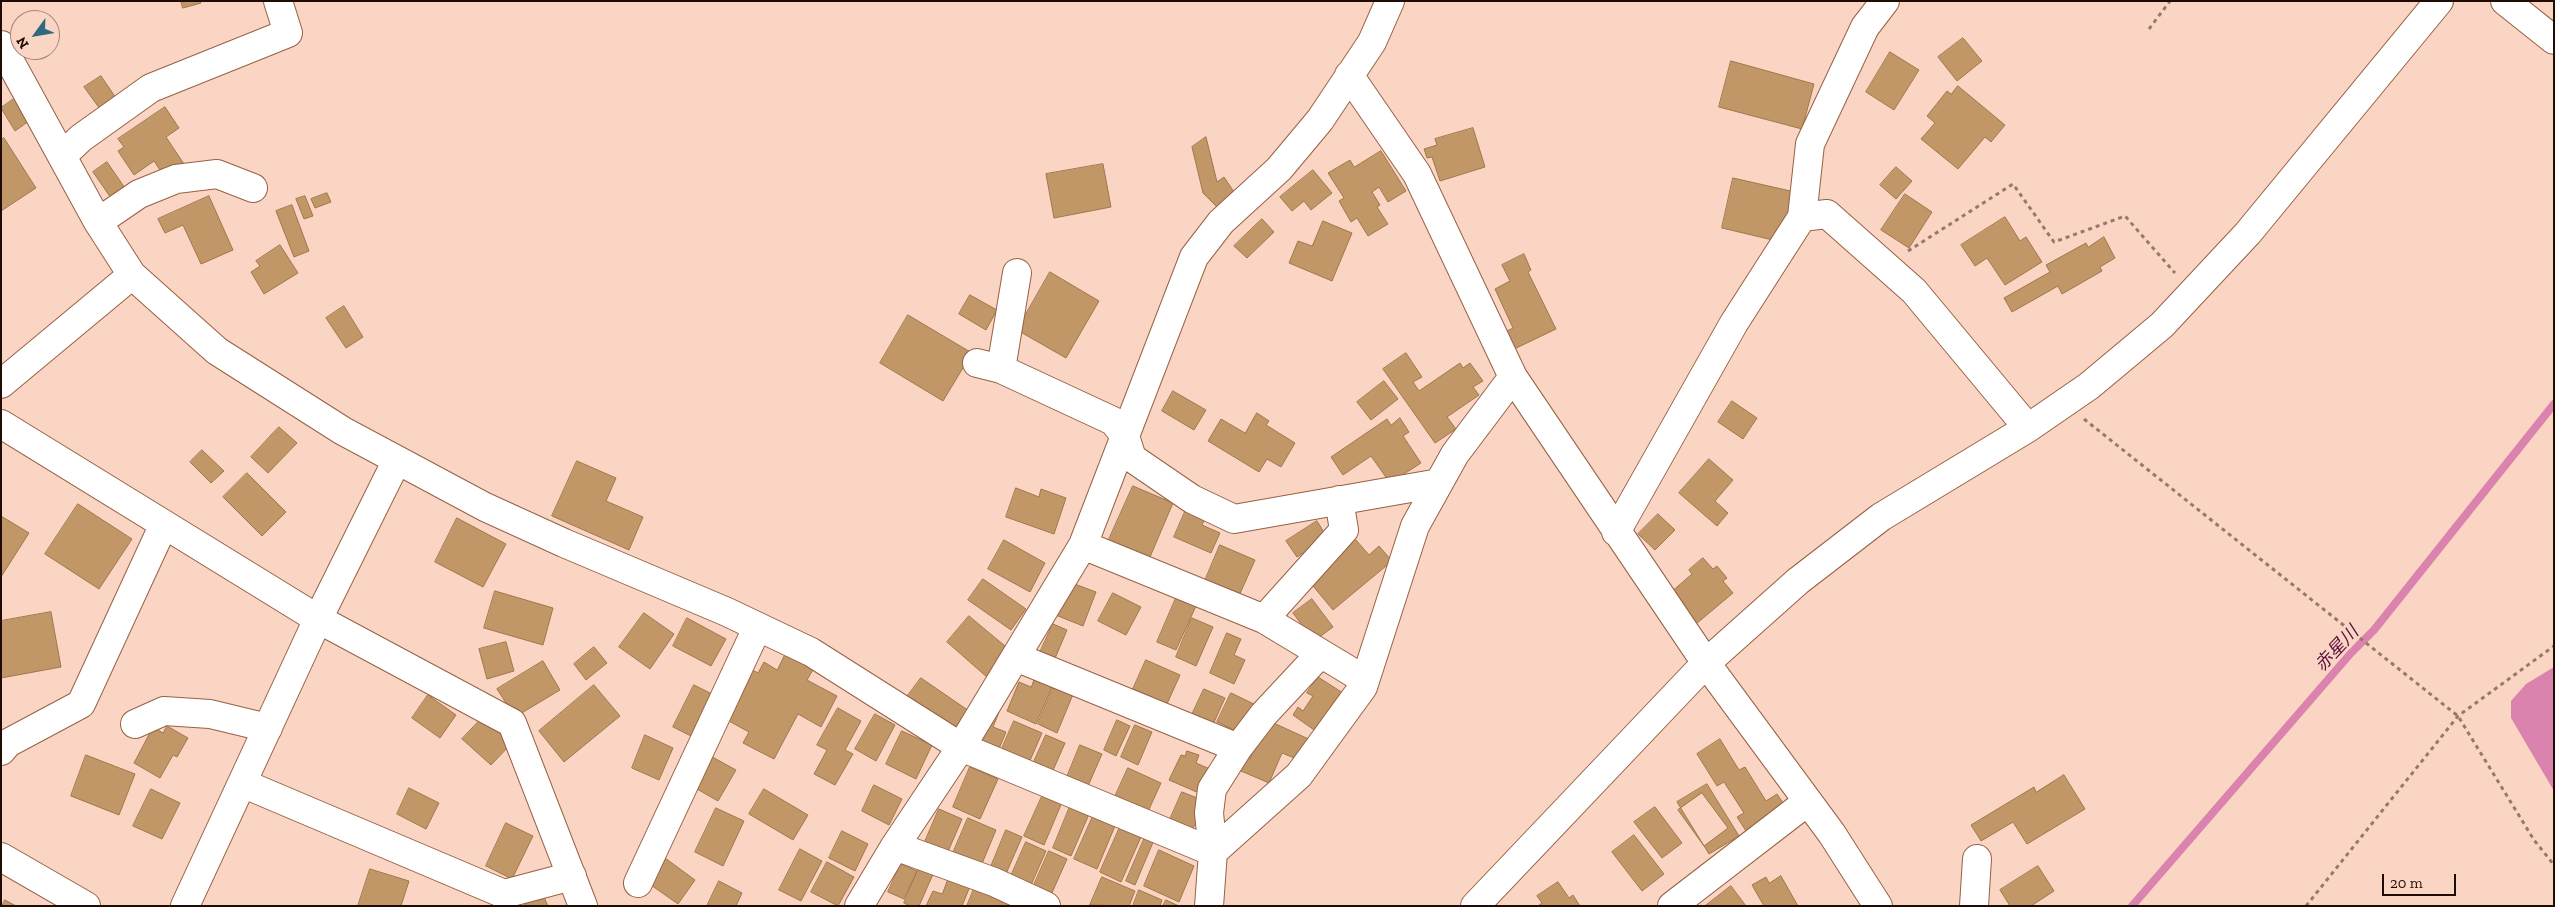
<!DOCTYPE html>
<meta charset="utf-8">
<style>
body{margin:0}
#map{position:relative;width:2555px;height:907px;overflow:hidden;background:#fbd5c3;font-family:"Zilla Slab",serif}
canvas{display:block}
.frame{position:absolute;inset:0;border:2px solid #200c03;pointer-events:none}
.north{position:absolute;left:10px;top:10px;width:50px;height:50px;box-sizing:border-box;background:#fbd5c3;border:1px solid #a38576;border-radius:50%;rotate:238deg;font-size:14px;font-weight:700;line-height:20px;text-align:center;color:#200c03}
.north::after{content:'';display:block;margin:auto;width:18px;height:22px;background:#2e6881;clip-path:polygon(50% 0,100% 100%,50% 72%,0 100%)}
.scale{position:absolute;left:2382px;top:874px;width:74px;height:22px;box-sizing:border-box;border:2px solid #200c03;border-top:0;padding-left:6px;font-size:15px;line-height:18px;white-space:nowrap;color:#200c03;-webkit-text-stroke:4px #fbd5c3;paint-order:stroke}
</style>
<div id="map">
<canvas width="2555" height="907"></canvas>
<div class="frame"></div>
<div class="north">N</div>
<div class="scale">20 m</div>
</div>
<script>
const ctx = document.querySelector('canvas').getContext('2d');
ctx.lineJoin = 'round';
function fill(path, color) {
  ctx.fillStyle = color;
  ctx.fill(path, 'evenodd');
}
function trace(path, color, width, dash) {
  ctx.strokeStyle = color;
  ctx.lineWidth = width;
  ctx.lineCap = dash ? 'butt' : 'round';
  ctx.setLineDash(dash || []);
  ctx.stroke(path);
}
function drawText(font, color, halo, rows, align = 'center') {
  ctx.font = font + ' "Zilla Slab","Noto Sans JP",serif';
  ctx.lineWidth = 5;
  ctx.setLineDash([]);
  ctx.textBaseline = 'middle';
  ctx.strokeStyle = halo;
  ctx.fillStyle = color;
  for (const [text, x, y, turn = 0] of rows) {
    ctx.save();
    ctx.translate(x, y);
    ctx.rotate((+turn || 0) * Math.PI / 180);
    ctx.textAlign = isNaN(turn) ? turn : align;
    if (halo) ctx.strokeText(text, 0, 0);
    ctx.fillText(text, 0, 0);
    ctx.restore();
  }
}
fill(new Path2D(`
 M2554 667V791L2511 718V701L2526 684Z`), '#d983ae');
trace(new Path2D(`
 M2132 906 2351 653 2374 630 2554 404`), '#d983ae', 8);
const building = new Path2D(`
 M181 1H200L201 3 183 8Z
 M1963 38 1982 61 1957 81 1938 57Z
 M1890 52 1919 70 1894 110 1866 92Z
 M1731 61 1814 84 1802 129 1719 107Z
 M101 76 116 98 100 109 84 87Z
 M1958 86 2005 125 1991 142 1985 137 1958 169 1921 139 1935 123 1927 116 1947 91 1951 94Z
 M18 96 33 118 15 131 1 108Z
 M165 107 179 128 166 137 184 164 164 176 154 161 134 175 118 151 124 147 118 139Z
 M1473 128 1485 167 1440 181 1432 157 1427 158 1424 149 1437 145 1435 139Z
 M1206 137 1217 182 1224 177 1238 198 1219 209 1203 193 1192 147Z
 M4 138 36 188 1 211V140Z
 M1381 151 1406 191 1388 202 1379 187 1372 192 1380 205 1377 207 1388 224 1368 236 1357 218 1351 222 1339 201 1344 198 1328 173 1350 160 1354 167Z
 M107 162 125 188 111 198 93 172Z
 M1103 164 1111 207 1054 218 1046 174Z
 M1896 167 1912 181 1896 199 1880 185Z
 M1313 170 1332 193 1311 210 1304 201 1292 211 1280 197Z
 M1733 178 1795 192 1788 225 1781 224 1777 241 1722 228Z
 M327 193 331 202 315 208 311 199Z
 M1905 194 1932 212 1909 248 1881 230Z
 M209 196 233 250 201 264 183 225 165 233 158 219Z
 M305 196 313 216 304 219 296 199Z
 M292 205 309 251 294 257 276 211Z
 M2005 217 2020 241 2026 237 2042 262 2005 285 1987 258 1975 266 1961 245Z
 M1262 219 1274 232 1247 258 1234 246Z
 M1323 221 1352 233 1332 281 1289 263 1298 241 1312 246Z
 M2104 237 2115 258 2100 267 2102 271 2062 294 2058 286 2012 312 2004 298 2050 272 2046 265 2086 243 2088 247Z
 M280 245 298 273 264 294 251 272 260 266 256 261Z
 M1524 254 1531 270 1528 272 1556 329 1508 352 1499 335 1513 328 1495 289 1510 281 1502 265Z
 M1050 272 1099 301 1066 358 1017 330Z
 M970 295 997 310 986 330 959 314Z
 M344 306 363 337 346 348 326 318Z
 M908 315 972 353 943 401 880 363Z
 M1406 353 1422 377 1413 382 1419 391 1460 363 1463 368 1470 363 1483 381 1473 387 1479 395 1447 417 1456 429 1435 443 1383 369Z
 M1384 381 1398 399 1371 420 1357 402Z
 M1173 391 1206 410 1194 430 1162 411Z
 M1732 401 1757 418 1743 439 1718 422Z
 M1257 413 1269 421 1266 425 1295 443 1281 467 1267 459 1259 472 1208 441 1221 419 1245 433Z
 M1400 418 1409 432 1403 436 1421 463 1390 483 1371 456 1343 475 1331 457 1387 419 1391 425Z
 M279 427 297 443 268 473 251 457Z
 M202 450 224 471 211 483 190 462Z
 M1709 459 1733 480 1715 501 1728 513 1717 526 1679 493Z
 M577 461 616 478 606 501 643 517 629 550 552 516Z
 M247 473 286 512 262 536 223 497Z
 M1133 486 1173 503 1147 564 1106 546Z
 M1016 488 1039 497 1041 489 1066 498 1054 534 1006 517Z
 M78 504 132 539 99 589 45 554Z
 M1188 505 1207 514 1202 525 1220 533 1211 553 1174 537Z
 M1658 514 1675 530 1655 550 1638 534Z
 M1 516 29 533 1 577Z
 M457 518 506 544 483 587 435 562Z
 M1317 521 1327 537 1297 557 1286 541Z
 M1004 540 1045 563 1030 592 988 569Z
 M1356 540 1369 555 1379 546 1392 561 1333 610 1308 580Z
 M1220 545 1255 560 1238 598 1204 583Z
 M1703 558 1713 569 1717 566 1727 578 1723 581 1733 593 1696 624 1670 593 1692 574 1689 570Z
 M983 579 1026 609 1011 630 968 600Z
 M1072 583 1096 592 1083 626 1058 616Z
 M495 591 553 608 543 645 484 628Z
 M1113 593 1141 607 1126 635 1098 621Z
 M1176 598 1196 606 1176 650 1157 642Z
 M1312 599 1333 627 1314 641 1293 613Z
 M51 612 61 667 1 678V621Z
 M644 613 674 634 650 669 619 647Z
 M969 616 1011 651 988 678 947 642Z
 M687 618 726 639 711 666 673 646Z
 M1192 618 1213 627 1196 666 1176 657Z
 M1053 624 1067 630 1051 668 1036 661Z
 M1227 633 1241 639 1234 655 1245 660 1234 684 1210 673Z
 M506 642 514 671 487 679 479 649Z
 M594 647 607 663 586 680 574 664Z
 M786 653 814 668 807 680 837 696 821 727 798 714 774 759 743 743 749 732 727 720 746 666 758 673 764 662 777 670Z
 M1146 660 1180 675 1167 704 1133 689Z
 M543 661 560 690 515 717 497 689Z
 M1037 673 1055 680 1036 724 1007 711 1019 682 1031 687Z
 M1318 677 1343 693 1317 732 1293 715 1298 707 1303 711 1313 696 1307 693Z
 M921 678 972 713 955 738 903 702Z
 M1055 684 1074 692 1057 733 1038 724Z
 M594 685 620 716 564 762 539 731Z
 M694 685 714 695 693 737 673 727Z
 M1204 689 1225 698 1211 729 1190 719Z
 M1231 693 1254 704 1241 733 1217 722Z
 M428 695 456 715 440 738 412 718Z
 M838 708 861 721 845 750 853 754 835 785 814 774 827 750 817 745Z
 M994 710 999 712 993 727 1006 732 998 751 980 744Z
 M875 714 895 725 876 761 855 749Z
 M483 717 511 744 491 765 462 739Z
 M1117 720 1130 726 1116 756 1104 750Z
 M1267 720 1313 741 1304 762 1282 753 1269 783 1234 768 1241 754 1250 758Z
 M1014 721 1042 733 1028 765 1000 753Z
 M1135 725 1152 732 1138 765 1121 757Z
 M167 726 188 738 177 757 173 755 160 778 134 763 153 727 163 733Z
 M902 731 932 745 916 779 886 764Z
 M645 735 673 748 659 780 632 768Z
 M1046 735 1065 743 1051 775 1032 766Z
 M1720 739 1739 770 1745 767 1766 801 1777 794 1785 806 1746 831 1737 817 1744 813 1724 782 1717 786 1697 754Z
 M1080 745 1102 754 1088 786 1067 777Z
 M1187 751 1199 755 1196 763 1210 769 1199 793 1169 780 1181 755 1185 756Z
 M707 754 736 770 718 801 690 785Z
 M86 755 135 774 119 815 71 796Z
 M970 767 998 779 980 819 953 807Z
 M1128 768 1161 783 1146 816 1113 801Z
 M2064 775 2085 809 2027 844 2013 822 1981 841 1971 825 2034 787 2036 792Z
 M1707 784 1739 836 1709 854 1677 802Z
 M874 785 902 799 889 825 862 811Z
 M409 788 439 803 426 829 397 814Z
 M151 789 180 803 162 839 133 826Z
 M764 789 808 815 793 840 749 814Z
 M1044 792 1063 800 1044 845 1024 836Z
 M1182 792 1205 801 1191 833 1168 824Z
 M1702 793 1728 828 1704 846 1678 810Z
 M1071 804 1090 812 1071 856 1053 848Z
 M1655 807 1682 843 1662 858 1634 822Z
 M716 808 744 821 723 866 695 852Z
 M939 809 962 819 947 854 924 844Z
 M1093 816 1115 826 1097 869 1074 859Z
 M968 818 996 830 981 866 953 853Z
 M506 823 533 836 512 879 486 866Z
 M1120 827 1141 837 1121 882 1100 872Z
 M1006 830 1022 837 1005 876 990 869Z
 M842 831 868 844 855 871 829 858Z
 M1634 835 1664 874 1642 891 1612 852Z
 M1145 837 1154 840 1135 885 1126 881Z
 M1026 842 1046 851 1031 885 1011 876Z
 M800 849 822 861 801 901 779 890Z
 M1159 850 1194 866 1179 902 1144 886Z
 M1049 851 1067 859 1051 895 1033 887Z
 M665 858 695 880 678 904 648 883Z
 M827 862 854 877 838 906 811 892Z
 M901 864 917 871 904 899 888 892Z
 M920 866 934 872 919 906H910L904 903Z
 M2038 866 2054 891 2031 906H2010L2000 890Z
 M370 869 409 881 401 906H358Z
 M952 869 973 879 962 906H926L933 891 942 894Z
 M1781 876 1798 906H1764L1752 885 1766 877 1769 883Z
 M1102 877 1135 891 1129 906 1090 905Z
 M719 881 742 893 736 906H707Z
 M1558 882 1569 898 1573 895 1580 906H1538L1542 903 1537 896Z
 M976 884 1014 901 1012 906H967Z
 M1731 886 1746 906H1705Z
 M1139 890 1162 900 1160 906H1133Z
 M544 897 548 906H524V905Z
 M5 900 16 906H2Z
 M1166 900 1179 906H1163Z`);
fill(building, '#c19767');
trace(building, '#a17749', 1);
const minor = new Path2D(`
 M2505 1 2554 40
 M1 45 98 222 132 275 217 351 343 431 485 507 564 543 727 612 811 652 961 747 1213 852 1209 813 1212 789 1238 748 1264 714 1320 654
 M1349 75 1417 174 1513 377 1706 663 1832 834 1878 906
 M62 156 81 138 151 88 288 33 278 1
 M1802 217 1810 144 1865 27 1885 1
 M98 222 139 194 176 179 217 174 253 188
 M977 363 1001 369 1113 421 1125 436 1132 458 1192 499 1234 519 1439 483
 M1001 369 1017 273
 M1 384 132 275
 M1 424 318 619 512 723 583 906
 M1616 532 1734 323 1802 217 1827 214 1914 291 2028 428
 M1083 545 1264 619 1365 680
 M1264 619 1344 530 1339 500
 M1016 657 1238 748
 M135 724 164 711 210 714 268 728
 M1 751 8 743 81 704 164 524
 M242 783 504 894 572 876
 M895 846 994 882 1046 906
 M1 857 86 906
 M638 883 757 628
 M185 906 318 619 397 460
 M859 906 895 846 961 747 1083 545 1194 257 1221 222 1279 169 1320 120 1372 42 1390 1
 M1209 906 1213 852 1299 775 1363 687 1415 526 1455 454 1513 377
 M1475 906 1706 663 1798 581 1881 517 2028 428 2089 386 2162 325 2248 233 2439 1
 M1672 906 1807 802
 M1974 906 1977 859`);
trace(minor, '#976144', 30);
trace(new Path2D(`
 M2149 29 2170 1
 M1908 251 2013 184 2054 242 2125 216 2175 273
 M2084 419 2458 716 2534 840 2554 865
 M2306 906 2458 716 2554 646`), '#96796b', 3, [4, 4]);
trace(minor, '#fff', 28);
drawText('italic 18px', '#5b0e3d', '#fbd5c3', [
 ["赤星川",2337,649,-47]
]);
</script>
